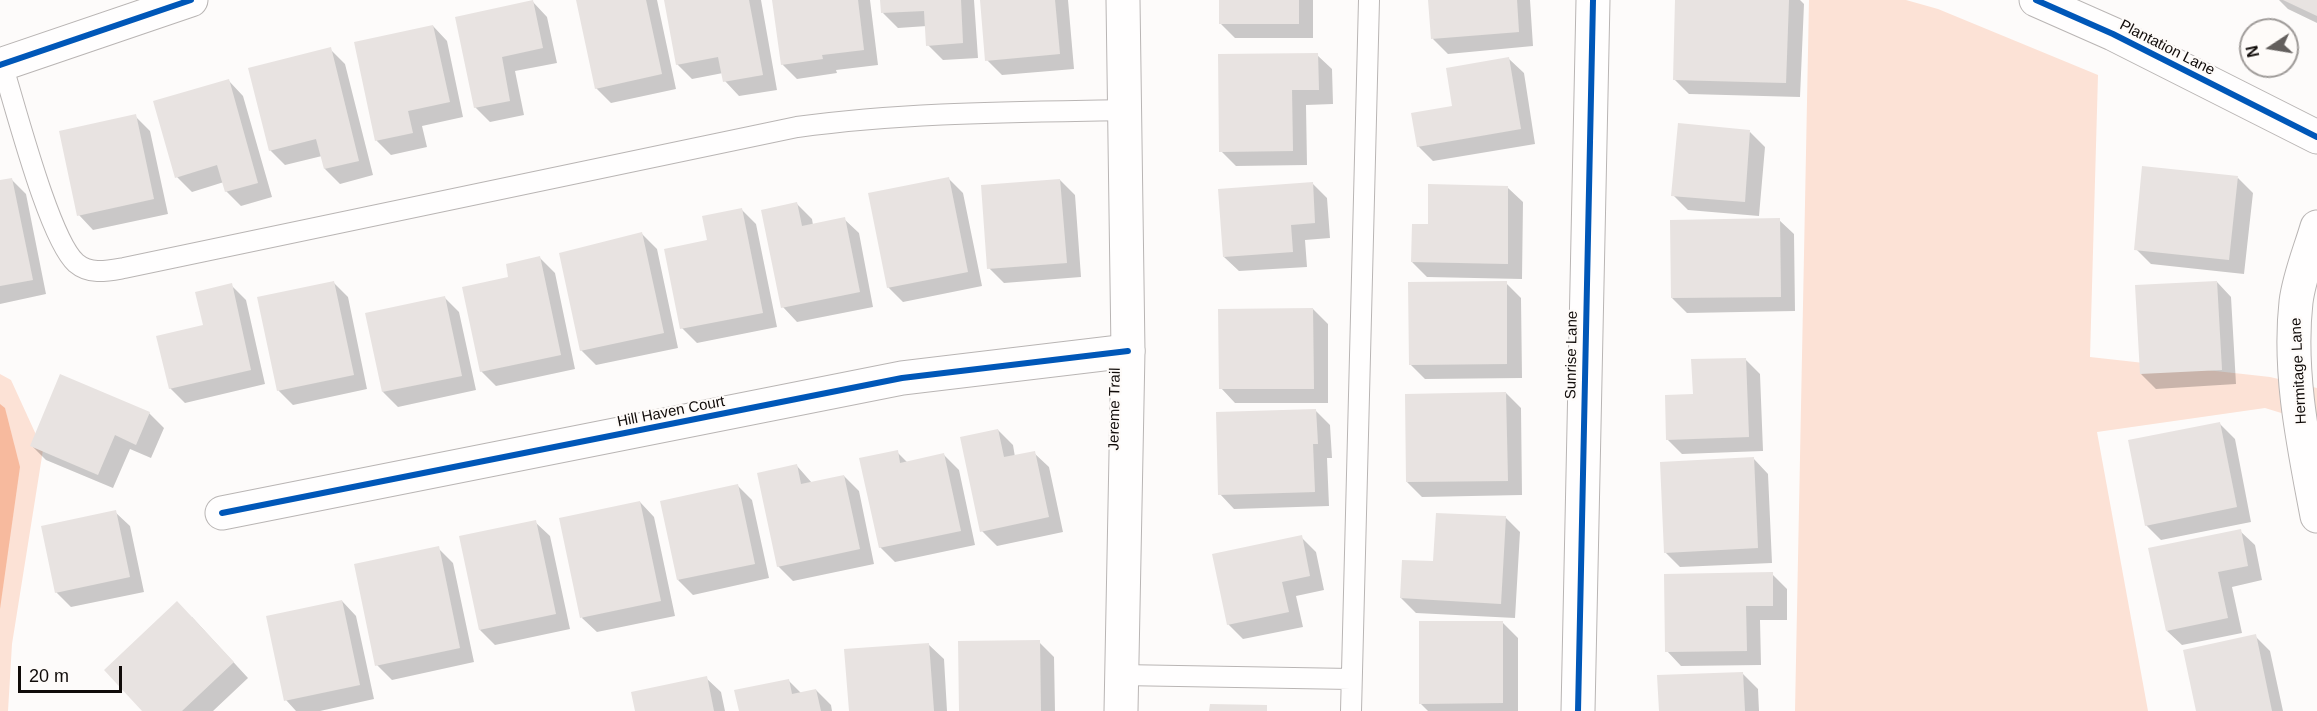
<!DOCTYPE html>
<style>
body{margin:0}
#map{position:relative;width:2317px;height:711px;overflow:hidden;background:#fdfbfa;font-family:Arial,sans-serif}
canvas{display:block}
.north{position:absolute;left:2239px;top:18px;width:60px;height:60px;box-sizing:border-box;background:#fefbf9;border:2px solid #9f9b99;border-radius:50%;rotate:258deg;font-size:16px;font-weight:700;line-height:24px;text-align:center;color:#100b09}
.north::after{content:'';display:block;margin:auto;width:21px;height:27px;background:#635f5d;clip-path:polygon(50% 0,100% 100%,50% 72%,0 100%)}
.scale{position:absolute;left:18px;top:666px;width:104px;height:27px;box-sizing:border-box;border:3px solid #100b09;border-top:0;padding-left:8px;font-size:18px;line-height:21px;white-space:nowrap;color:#100b09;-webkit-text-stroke:4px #fefbf9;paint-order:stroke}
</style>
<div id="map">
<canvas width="2317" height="711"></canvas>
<div class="north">N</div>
<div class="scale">20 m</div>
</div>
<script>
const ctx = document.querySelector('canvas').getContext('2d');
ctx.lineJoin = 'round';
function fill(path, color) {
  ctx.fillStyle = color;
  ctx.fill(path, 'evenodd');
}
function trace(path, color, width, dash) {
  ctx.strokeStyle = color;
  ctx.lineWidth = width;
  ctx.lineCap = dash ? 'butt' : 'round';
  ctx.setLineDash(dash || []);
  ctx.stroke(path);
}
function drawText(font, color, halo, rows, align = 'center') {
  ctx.font = font + ' Arial,sans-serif';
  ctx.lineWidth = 4.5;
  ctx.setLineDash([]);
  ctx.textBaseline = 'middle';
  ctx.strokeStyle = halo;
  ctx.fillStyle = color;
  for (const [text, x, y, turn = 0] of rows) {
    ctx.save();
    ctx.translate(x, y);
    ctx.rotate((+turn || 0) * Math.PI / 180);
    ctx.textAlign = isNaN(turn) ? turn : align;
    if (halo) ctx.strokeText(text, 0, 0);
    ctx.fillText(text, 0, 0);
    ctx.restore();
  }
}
fill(new Path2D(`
 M1809 0H1906L1938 9 2098 75 2090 357 2270 377 2317 388V424L2265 408 2097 432 2148 711H1795Z
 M0 374 11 380 43 450 12 644 8 711H0Z`), '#fce2d6');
fill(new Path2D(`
 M0 404 5 408 20 467 0 609Z`), '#f7ba9e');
fill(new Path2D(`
 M577 0H657L676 89 611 103 596 88Z
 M666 0H761L777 90 739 96 725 81 723 73 692 79 677 64Z
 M774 0H870L878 65 836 70 837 73 797 79 782 64Z
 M882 0H974L978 58 943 60 928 45 927 26 898 28 883 13Z
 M981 0H1068L1074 69 1002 75 987 60Z
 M1221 0H1313V38H1235L1221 24Z
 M1430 0H1530L1533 46 1448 54 1433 39Z
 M1677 0H1800L1804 4 1800 97 1689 94 1674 79Z
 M2279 0H2317V23L2288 9Z
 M533 2 547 17 557 63 515 71 524 115 490 122 475 107 457 18Z
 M433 26 447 41 463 117 422 126 427 147 391 155 376 140Z
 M330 49 345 64 373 175 340 184 325 169 322 156 285 165 270 150Z
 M1317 55 1332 69 1333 104 1306 105 1307 165 1236 166 1221 151Z
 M1509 59 1524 73 1535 144 1433 161 1418 146 1453 108Z
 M229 81 243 96 272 197 241 206 226 191 224 182 192 192 177 177Z
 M135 116 150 131 168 214 93 230 79 215Z
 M1750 132 1765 147 1759 216 1688 210 1673 195Z
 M948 178 963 193 982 286 903 302 888 287Z
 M2238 178 2253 193 2244 274 2151 264 2136 249Z
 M12 180 26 194 46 294 0 304V182Z
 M1060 180 1075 195 1081 277 1004 283 989 268Z
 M1312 183 1327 198 1330 238 1305 240 1307 267 1239 271 1224 257Z
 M1508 188 1523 202 1522 279 1427 277 1412 262 1430 225Z
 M797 204 812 219 813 225 844 219 859 233 873 307 797 322 783 307Z
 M741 209 756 224 777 327 697 343 682 328 709 242Z
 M1779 220 1794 234 1795 311 1687 313 1672 298Z
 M642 234 657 249 678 348 596 365 581 350Z
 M540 258 555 273 575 369 496 386 481 371Z
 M333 282 348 297 367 389 293 405 278 390Z
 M2217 282 2231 297 2236 384 2156 389 2141 374Z
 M1506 283 1521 298 1522 378 1425 379 1410 364Z
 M231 285 246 300 265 384 185 403 170 388Z
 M444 297 459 312 476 390 398 407 383 392 367 314Z
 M1313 309 1328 324V403H1235L1221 388Z
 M1745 359 1760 374 1763 451 1682 454 1667 439 1694 396Z
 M1506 393 1521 408 1522 495 1422 497 1407 482Z
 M1315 410 1330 425 1332 458H1327L1329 506 1234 509 1220 494Z
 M149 413 164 428 151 458 130 449 113 488 46 460 31 445Z
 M2220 424 2235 439 2251 522 2161 540 2146 525Z
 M998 430 1013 445 1015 457 1034 453 1049 467 1063 532 997 546 982 531Z
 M897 452 908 463 944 455 959 470 975 545 895 562 880 547Z
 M1754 459 1768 474 1772 563 1680 567 1665 552Z
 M797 466 812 483 844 476 859 491 874 564 793 581 778 566Z
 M738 486 752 500 769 578 693 595 678 580Z
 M640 502 654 517 675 616 597 632 582 618Z
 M115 512 130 526 144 592 71 607 56 592Z
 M1505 517 1520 532 1515 618 1416 613 1401 598 1435 563Z
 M535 522 550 536 570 629 495 645 480 630Z
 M2240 531 2255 545 2262 580 2232 587 2242 633 2182 645 2167 631Z
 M1301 537 1316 552 1324 590 1296 596 1303 627 1243 639 1228 624Z
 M438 548 453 563 474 662 392 680 377 665Z
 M1772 574 1787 589V620H1760L1761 665 1681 666 1667 651Z
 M342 601 356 616 374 699 320 711H296L286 700Z
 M192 617 248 678 213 711H144Z
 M1503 623 1518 638V711H1428L1420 703Z
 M2255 636 2270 651 2283 711H2197Z
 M1039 642 1054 657 1055 711H960Z
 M929 645 944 659 947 711H850Z
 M1743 674 1758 689 1759 711H1660Z
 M706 678 721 692 725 711H636Z
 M788 680 801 693 816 690 831 705 832 711H740Z`), '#0003');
fill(new Path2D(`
 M533 0 543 48 502 57 510 101 474 108 455 17Z
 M576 0H646L662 74 595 89Z
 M664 0H749L763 75 723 82 718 57 676 65Z
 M772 0H858L864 50 822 55 823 59 781 65Z
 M880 0H961L963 43 926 46 924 11 881 13Z
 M980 0H1055L1060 54 985 61Z
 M1219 0H1299V24H1219Z
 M1428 0H1517L1519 32 1431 39Z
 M1675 0H1789L1786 83 1673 80Z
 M2283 0H2317V16Z
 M433 25 450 102 408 111 413 133 375 141 354 42Z
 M331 47 359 161 324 169 316 139 269 151 248 68Z
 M1318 53 1319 90H1292L1293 151 1219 152 1218 54Z
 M1509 57 1521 129 1417 147 1411 113 1452 106 1446 68Z
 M229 79 258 183 225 192 217 165 175 178 153 101Z
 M136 114 154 199 77 216 59 131Z
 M1678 123 1750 130 1745 202 1671 196Z
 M2142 166 2238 176 2229 260 2134 250Z
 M949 177 968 272 887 288 868 193Z
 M12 178 33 280 0 286V180Z
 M1060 179 1067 263 987 269 981 185Z
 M1313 182 1315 223 1291 225 1293 252 1223 257 1218 189Z
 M1428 184 1508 186V264L1411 262 1412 224H1428Z
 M797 202 802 226 845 217 860 292 781 308 761 210Z
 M742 208 763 313 680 329 664 249 707 240 702 216Z
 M1780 218 1781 297 1671 298 1670 220Z
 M642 232 664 333 580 351 559 253Z
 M540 256 561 355 480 372 462 287 508 277 506 264Z
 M334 281 354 375 277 391 257 297Z
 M1507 281V364L1409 365 1408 282Z
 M2217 281 2222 370 2140 374 2135 285Z
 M232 283 251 370 169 389 156 336 203 325 195 292Z
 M445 296 462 376 382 392 365 313Z
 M1313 308 1314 389H1219L1218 309Z
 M1746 358 1749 437 1666 440 1665 395 1693 394 1691 359Z
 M60 374 150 412 136 445 115 435 98 475 30 446Z
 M1506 392 1508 481 1406 482 1405 394Z
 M1316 409 1318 444H1313L1315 492 1218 495 1216 412Z
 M2220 422 2237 507 2145 526 2128 440Z
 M998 429 1004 457 1035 451 1049 517 980 532 960 437Z
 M898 450 900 463 944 453 961 531 879 548 859 458Z
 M1754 457 1758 548 1664 553 1660 462Z
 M797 464 801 484 844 475 860 549 777 567 757 473Z
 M738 484 755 564 677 580 660 501Z
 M640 501 661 601 580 618 559 518Z
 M116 510 130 577 55 593 41 526Z
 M1436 513 1506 516 1501 604 1400 598 1402 560 1433 561Z
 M536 520 556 614 479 630 459 536Z
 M2241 529 2248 566 2218 572 2228 618 2166 631 2148 548Z
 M1302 535 1310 576 1282 582 1289 612 1227 625 1212 554Z
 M439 546 460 648 375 666 354 564Z
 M1773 572V606H1746L1747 651 1665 652 1664 574Z
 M342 600 360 685 284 701 266 616Z
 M177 601 234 662 182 711H142L104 670Z
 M1419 621H1503V703L1419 704Z
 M2256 634 2272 711H2196L2183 650Z
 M1040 640 1041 711H959L958 641Z
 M929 643 934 711H849L844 649Z
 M1743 672 1745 711H1659L1657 675Z
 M707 676 714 711H635L631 692Z
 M789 679 792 694 816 689 821 711H739L734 690Z
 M1210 704 1267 705V711H1209Z`), '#e8e3e1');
const lane = new Path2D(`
 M2 64C15 105 49 239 76 263 90 275 107 271 124 268L797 127C906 112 1016 112 1126 110
 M1121 675 1351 679
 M1351 711 1369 0`);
const street = new Path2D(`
 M2317 227C2310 251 2299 277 2296 302 2288 373 2304 447 2317 516
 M222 513 902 378 1128 351
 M1578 711 1593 0`);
const secondary = new Path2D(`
 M2036 0 2113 34 2317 137
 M0 65 191 0
 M1121 711 1128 351 1123 0`);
trace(lane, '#b9b5b4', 22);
trace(street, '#b9b5b4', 35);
trace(secondary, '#b9b5b4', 35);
trace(lane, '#fffefe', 20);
trace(street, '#fffefe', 33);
trace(secondary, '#fffefe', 33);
trace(new Path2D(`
 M2036 0 2113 34 2317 137
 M0 65 191 0
 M222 513 902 378 1128 351
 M1578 711 1593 0`), '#0057b8', 6);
drawText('15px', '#100b09', '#fefbf9', [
 ["Plantation Lane",2167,48,27],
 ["Sunrise Lane",1572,355,-89],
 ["Hermitage Lane",2299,371,-93],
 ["Jereme Trail",1115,409,-89],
 ["Hill Haven Court",671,412,-11]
]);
</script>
